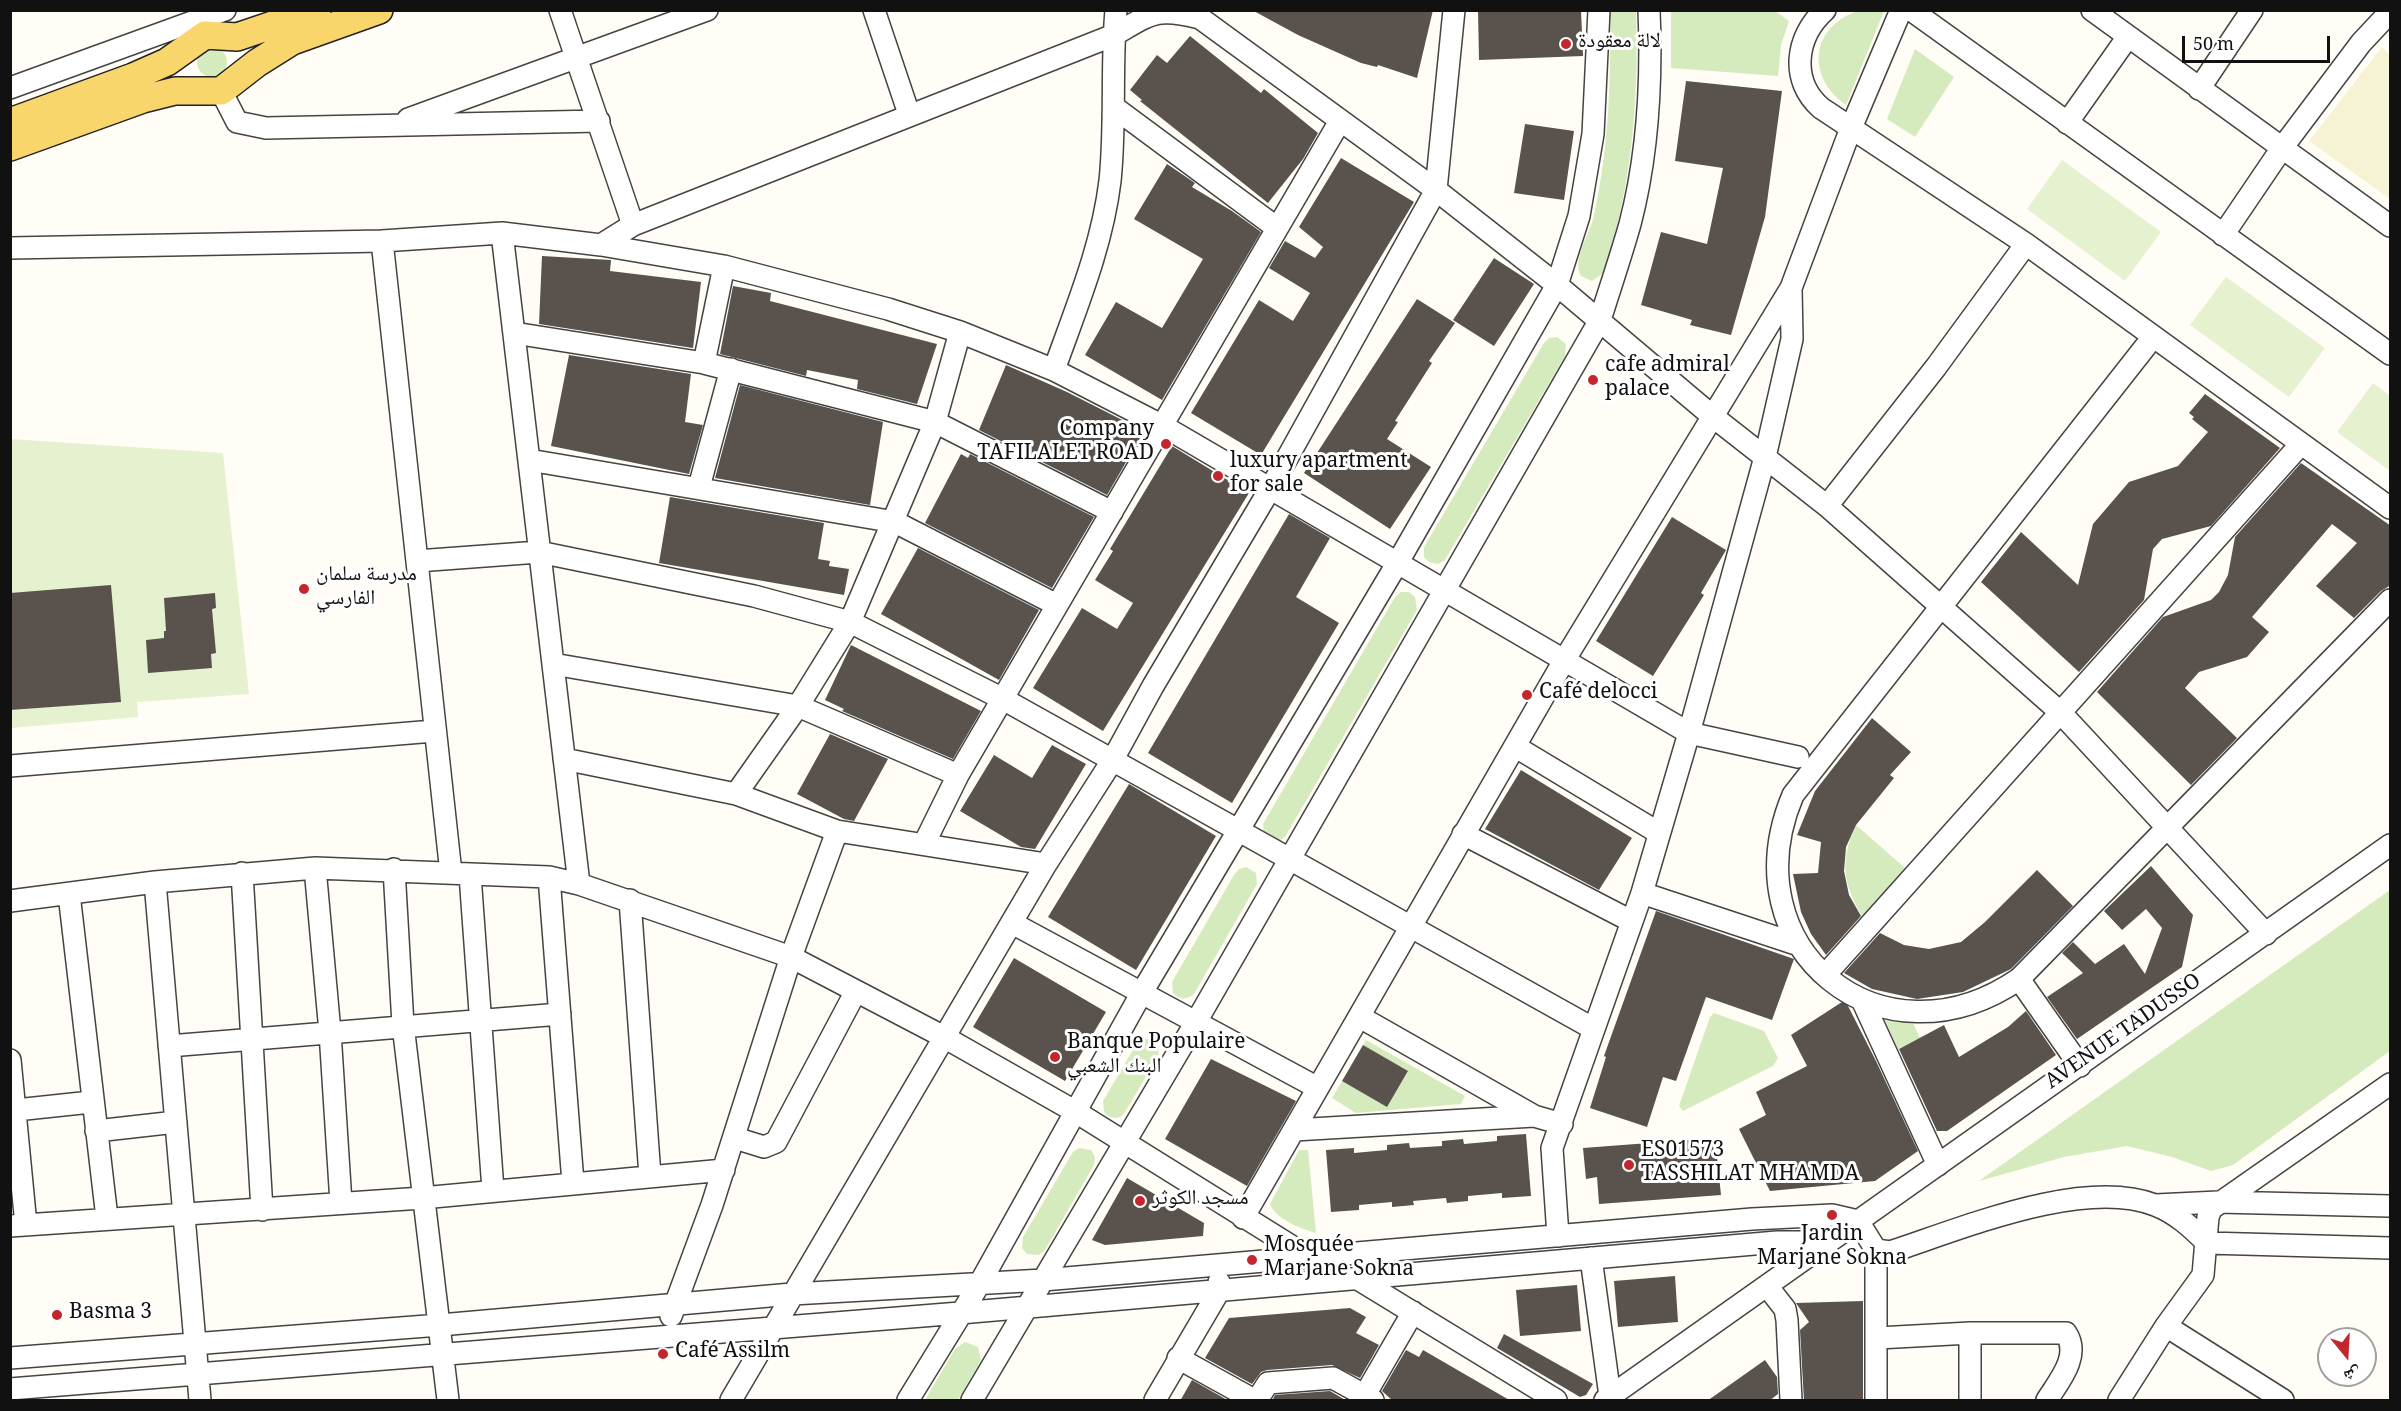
<!DOCTYPE html>
<meta charset="utf-8">
<style>
body{margin:0}
#map{position:relative;width:2401px;height:1411px;overflow:hidden;background:#fffdf5;font-family:Georgia,"Noto Naskh Arabic",serif}
canvas{display:block}
.frame{position:absolute;inset:0;border:12px solid #111;pointer-events:none}
.north{position:absolute;left:2317px;top:1327px;width:60px;height:60px;box-sizing:border-box;background:#fff;border:2px solid #a0a0a0;border-radius:50%;rotate:162deg;font-size:16px;font-weight:700;line-height:24px;text-align:center;color:#111}
.north::after{content:'';display:block;margin:auto;width:21px;height:27px;background:#c4262e;clip-path:polygon(50% 0,100% 100%,50% 72%,0 100%)}
.scale{position:absolute;left:2182px;top:36px;width:148px;height:27px;box-sizing:border-box;border:3px solid #111;border-top:0;padding-left:8px;font-size:18px;line-height:21px;white-space:nowrap;color:#111;-webkit-text-stroke:4px #fff;paint-order:stroke}
</style>
<div id="map">
<canvas width="2401" height="1411"></canvas>
<div class="frame"></div>
<div class="north">ش</div>
<div class="scale">50 m</div>
</div>
<script>
const ctx = document.querySelector('canvas').getContext('2d');
ctx.lineJoin = 'round';
function fill(path, color) {
  ctx.fillStyle = color;
  ctx.fill(path, 'evenodd');
}
function trace(path, color, width, dash) {
  ctx.strokeStyle = color;
  ctx.lineWidth = width;
  ctx.lineCap = dash ? 'butt' : 'round';
  ctx.setLineDash(dash || []);
  ctx.stroke(path);
}
function drawText(font, color, halo, rows, align = 'center') {
  ctx.font = font + ' Georgia,"Noto Naskh Arabic",serif';
  ctx.lineWidth = 6;
  ctx.setLineDash([]);
  ctx.textBaseline = 'middle';
  ctx.strokeStyle = halo;
  ctx.fillStyle = color;
  for (const [text, x, y, turn = 0] of rows) {
    ctx.save();
    ctx.translate(x, y);
    ctx.rotate((+turn || 0) * Math.PI / 180);
    ctx.textAlign = isNaN(turn) ? turn : align;
    if (halo) ctx.strokeText(text, 0, 0);
    ctx.fillText(text, 0, 0);
    ctx.restore();
  }
}
fill(new Path2D(`
 M2382 47 2390 55V199L2309 141Z`), '#f6f3d4');
fill(new Path2D(`
 M1610 11H1636C1639 95 1632 194 1602 274L1592 281 1581 276C1572 261 1589 234 1593 219 1609 151 1611 80 1610 11Z
 M1671 11H1775L1789 21 1781 45 1778 76 1671 68Z
 M1858 11H1884L1846 105C1806 77 1810 27 1858 11Z
 M197 62a15 15 0 1 1 30 0a15 15 0 1 1-30 0Z
 M1915 49 1954 77 1915 137 1887 119Z
 M1557 337 1566 344 1565 356 1445 560 1438 564 1429 562 1424 557V547L1544 343 1549 338Z
 M1401 592H1409L1415 597 1417 610 1285 837 1278 841 1264 835 1263 824 1395 597Z
 M1856 825 1905 868 1863 918C1843 883 1839 862 1856 825Z
 M1246 867 1256 873 1257 884 1194 994C1187 1000 1179 1000 1173 993L1172 982 1234 875 1239 869Z
 M2390 890V1051L2233 1165 2211 1171 2172 1157 2127 1146 2064 1157 1979 1181Z
 M1714 1013 1764 1031 1778 1058 1773 1066 1683 1111 1679 1106 1710 1017Z
 M1885 1020 1913 1023 1920 1038 1898 1049Z
 M1144 1038 1155 1042 1159 1048 1158 1056 1124 1114C1118 1120 1110 1119 1104 1112L1103 1101 1137 1043Z
 M1366 1040 1465 1096 1461 1104 1356 1113 1332 1098 1342 1081 1387 1106 1408 1072 1363 1045Z
 M1079 1148 1091 1150 1095 1157 1094 1165 1045 1250 1039 1255 1027 1254 1022 1248 1023 1237 1073 1152Z
 M1299 1150H1308L1316 1233C1302 1229 1275 1219 1270 1204Z
 M965 1342 978 1347 981 1360 958 1400H925L955 1349Z`), '#d5ebbd');
fill(new Path2D(`
 M2062 160 2161 232 2125 281 2027 209Z
 M2226 277 2325 348 2289 397 2190 325Z
 M2373 383 2390 396V471L2337 432Z
 M10 439 223 453 249 694 137 702 138 717 11 728Z`), '#e6f2cf');
fill(new Path2D(`
 M1252 10H1433L1417 78 1378 65 1377 67 1361 63 1298 35Z
 M1478 10H1581L1583 56 1479 60Z
 M1190 36 1261 93 1264 89 1318 133 1303 159 1268 203 1140 101 1142 100 1130 90 1157 55 1167 63Z
 M1686 81 1782 91 1765 217 1731 335 1690 325 1692 320 1641 305 1661 232 1707 244 1723 168 1675 161Z
 M1525 124 1574 131 1564 200 1514 193Z
 M1341 158 1414 202 1261 455 1191 413 1259 300 1293 321 1310 293 1269 268 1285 241 1315 258 1323 247 1299 227Z
 M1167 164 1195 183 1192 187 1232 211 1261 232 1162 400 1085 355 1116 302 1162 328 1203 259 1134 219Z
 M542 256 611 260 610 271 701 282 693 348 539 324Z
 M1494 258 1534 284 1494 346 1453 320Z
 M733 286 771 293 770 301 937 344 917 404 857 389 858 380 807 370 806 376 720 354Z
 M1417 299 1455 323 1429 361 1432 363 1395 421 1398 422 1387 439 1431 467 1390 529 1304 473Z
 M569 355 691 374 685 422 703 425 689 474 551 446Z
 M1006 365 1067 392 1144 431 1107 495 979 430Z
 M740 385 883 422 870 505 715 478Z
 M2205 394 2280 448 2211 526 2162 539 2153 549 2144 600 2079 672 1981 582 2021 532 2078 585 2093 524 2129 482 2178 466 2208 432 2192 419 2194 417 2189 413Z
 M1172 446 1249 493 1103 731 1033 688 1082 608 1117 629 1133 603 1095 580 1113 551 1110 549Z
 M961 454 968 458 970 454 1094 517 1052 588 925 523Z
 M2301 463 2391 526V585L2381 591 2354 618 2316 586 2357 543 2332 524 2252 617 2269 632 2247 657 2199 672 2185 688 2237 738 2191 785 2097 692 2163 617 2211 600 2219 592 2228 575 2235 537Z
 M670 497 824 523 818 559 830 561 829 566 849 569 844 595 659 563Z
 M1289 514 1330 538 1296 597 1339 623 1232 803 1148 753Z
 M1672 517 1726 550 1701 593 1704 595 1653 676 1596 641Z
 M918 548 1039 610 999 680 881 614Z
 M111 585 121 702 10 710V593Z
 M215 593 216 608 212 609 216 653 211 654 212 668 148 673 146 640 164 638V631H166L164 598Z
 M851 645 981 711 953 759 842 711 844 709 825 700Z
 M1872 718 1911 752 1890 775 1894 778 1856 825 1846 847 1844 871 1849 895 1861 916 1826 955 1811 934 1801 912 1793 874 1818 873 1821 842 1797 835 1815 791Z
 M830 734 888 759 854 821 844 819 797 794Z
 M1052 745 1086 764 1035 849 1021 847 960 811 994 755 1032 778Z
 M1521 770 1632 838 1599 890 1485 829Z
 M1129 784 1216 836 1136 970 1048 917Z
 M2151 866 2193 915 2182 967 2077 1039 2047 997 2083 973 2062 953 2073 942 2095 964 2124 944 2145 974 2162 928 2146 909 2122 930 2104 911Z
 M2037 870 2073 906 2011 969 1963 992 1917 999 1872 989 1844 973 1880 933 1904 945 1929 949 1961 942 1985 922Z
 M1656 911 1794 959 1772 1020 1706 997 1676 1081 1663 1077 1647 1127 1590 1108 1606 1057 1604 1056Z
 M1014 958 1106 1012 1065 1081 973 1027Z
 M1842 1002 1847 1004 1876 1061 1918 1151 1875 1181 1770 1191 1739 1129 1766 1115 1756 1092 1807 1066 1791 1035Z
 M2026 1011 2056 1055 1947 1131H1937L1899 1049 1944 1025 1959 1057 2008 1027Z
 M1363 1045 1408 1071 1387 1107 1342 1081Z
 M1211 1059 1296 1101 1247 1186 1165 1139Z
 M1526 1134 1531 1196 1502 1198V1193L1468 1196V1201L1447 1203 1446 1198 1413 1201 1414 1205 1392 1207V1202L1359 1205V1210L1331 1212 1326 1150 1354 1148V1153L1387 1150V1145L1409 1143 1410 1148 1442 1146V1141L1463 1139 1464 1144 1497 1141V1136Z
 M1715 1138 1721 1195 1599 1204 1597 1177 1586 1179 1583 1148Z
 M1127 1178 1204 1223 1203 1236 1105 1245 1092 1240Z
 M1675 1276 1678 1322 1618 1327 1614 1281Z
 M1577 1285 1581 1331 1520 1336 1516 1290Z
 M1863 1301V1401H1804L1800 1330 1809 1322 1796 1303Z
 M1350 1308 1366 1317 1356 1333 1379 1345 1360 1378 1332 1365 1267 1370 1261 1372 1252 1384 1205 1358 1229 1318Z
 M1504 1334 1593 1384 1586 1395 1580 1397 1497 1348Z
 M1406 1350 1419 1357 1423 1350 1511 1401H1393L1382 1391Z
 M1765 1360 1777 1377 1778 1394 1769 1401H1707Z
 M1192 1380 1229 1401H1180Z
 M1330 1391 1347 1401H1272L1275 1395Z`), '#5a524d');
const minor = new Path2D(`
 M560 10 633 225
 M874 10 909 114
 M1825 10C1795 37 1790 81 1821 108L2026 244 2390 508
 M1911 10 2390 354
 M2092 10 2390 226
 M10 88 225 10
 M2199 89 2252 10
 M221 91 237 122 266 128 599 121
 M1115 108 1277 228
 M408 119 707 10
 M2067 123 2127 38
 M502 233 579 884
 M2223 235 2282 148 2361 43 2390 12
 M382 241 451 873
 M601 245 633 225 1114 35C1152 13 1156 7 1200 18L1436 190 1557 285 1711 415 1827 506 2060 712 2266 934
 M10 248 382 241 502 233 601 245 724 266 888 309 960 332 1054 370 1163 426 1689 733 1798 757
 M514 333 704 363 935 422 1112 512
 M2153 337 1793 795C1728 949 1882 1073 2019 979L2390 600
 M704 363 724 266
 M1054 370C1076 308 1102 247 1110 181 1116 124 1111 67 1116 10
 M529 460 895 522 1057 605
 M699 487 731 369
 M1827 506 1936 367 2026 244
 M417 561 539 552 754 596 850 622 1003 699 1594 1029
 M553 664 798 706 958 775
 M1516 747 1659 833
 M564 759 736 794 837 831 1046 864
 M10 766 434 731
 M736 794 798 706 850 622 935 422 960 332
 M1463 834 1631 921
 M924 844 958 775 1340 121
 M315 868 330 1032 341 1203
 M394 869 403 1025 448 1400
 M242 873 262 1210
 M470 875 493 1190
 M549 877 573 1183
 M155 882 200 1400
 M1642 893 1799 945
 M69 894 107 1218
 M630 900 650 1176
 M10 901 155 882 315 868 549 877 579 884 791 957 944 1037 1076 1112 1307 1256
 M1012 923 1318 1088
 M1826 974 2301 444
 M2019 979 2080 1066
 M1863 1002 1938 1165
 M1360 1017 1534 1116
 M169 1046 560 1014
 M10 1060 26 1225
 M16 1110 91 1102
 M1294 1130 1534 1116 1562 1124
 M96 1131 176 1122
 M735 1138 764 1147 776 1142 856 991
 M2156 1205 2218 1202 2390 1206
 M1243 1218 1565 659 1791 288 1851 128 1901 10
 M10 1226 422 1198 724 1170
 M1558 1236 1552 1148 1642 893 1689 733 1765 457 1792 339 1791 288
 M1876 1250 1890 1252C1961 1229 2083 1177 2155 1205 2176 1213 2192 1228 2207 1243L2390 1248
 M1591 1258 1610 1396
 M1358 1279 1556 1400
 M1767 1286 1785 1309 1787 1320 1791 1400
 M671 1316 712 1205 791 957 837 831
 M2166 1326 2283 1400
 M1878 1338 1970 1333H2066C2081 1356 2059 1381 2047 1400
 M10 1358 440 1325 792 1294 1043 1280 1752 1219 1832 1215 1858 1221 1876 1250V1400
 M1178 1358 1254 1400
 M10 1389 960 1313 1777 1242H1829
 M731 1400 1046 864 1112 761 1153 686 1270 489 1436 190 1454 10
 M908 1400 980 1283 1141 994 1398 562 1557 285 1579 216 1593 134 1599 10
 M972 1400 1196 1022 1600 320C1610 288 1621 256 1630 224 1648 155 1652 81 1649 10
 M1155 1400 1219 1291V1282
 M1257 1400 1268 1383 1333 1378 1373 1400
 M1362 1400 1413 1312
 M1605 1400 2390 845
 M1970 1400V1333
 M2119 1400 2166 1326 2203 1275 2208 1217 2211 1209 2390 1084`);
const major = new Path2D(`
 M10 122 133 77 167 62 205 35 237 37 317 10
 M10 147 143 99 175 91H221L257 63 292 41 379 10`);
trace(minor, '#444', 24);
trace(major, '#222', 30);
trace(minor, '#fff', 21);
trace(major, '#f9d66b', 27);
for (const [x, y, r, color] of [
 [1566,44,6,"#c4262e"],
 [1593,380,6,"#c4262e"],
 [1166,444,6,"#c4262e"],
 [1218,476,6,"#c4262e"],
 [304,589,6,"#c4262e"],
 [1527,695,6,"#c4262e"],
 [1055,1057,6,"#c4262e"],
 [1629,1165,6,"#c4262e"],
 [1140,1201,6,"#c4262e"],
 [1832,1215,6,"#c4262e"],
 [1252,1260,6,"#c4262e"],
 [57,1315,6,"#c4262e"],
 [663,1354,6,"#c4262e"]
]) {
  const dot = new Path2D();
  dot.arc(x, y, r, 0, 2 * Math.PI);
  ctx.fillStyle = color;
  ctx.fill(dot);
  trace(dot, '#fff', 2);
}
drawText('21px', '#111', '#fff', [
 ["لالة معقودة",1578,44],
 ["cafe admiral",1605,368],
 ["palace",1605,392],
 ["Company",1154,432,"right"],
 ["TAFILALET ROAD",1154,456,"right"],
 ["luxury apartment",1230,464],
 ["for sale",1230,488],
 ["مدرسة سلمان",316,577],
 ["الفارسي",316,601],
 ["Café delocci",1539,695],
 ["Banque Populaire",1067,1045],
 ["البنك الشعبي",1067,1069],
 ["ES01573",1641,1153],
 ["TASSHILAT MHAMDA",1641,1177],
 ["مسجد الكوثر",1152,1201],
 ["Jardin",1832,1237,"center"],
 ["Marjane Sokna",1832,1261,"center"],
 ["Mosquée",1264,1248],
 ["Marjane Sokna",1264,1272],
 ["Basma 3",69,1315],
 ["Café Assilm",675,1354]
], 'left');
drawText('21px', '#111', '#fff', [
 ["AVENUE TADUSSO",2125,1034,-35]
]);
</script>
